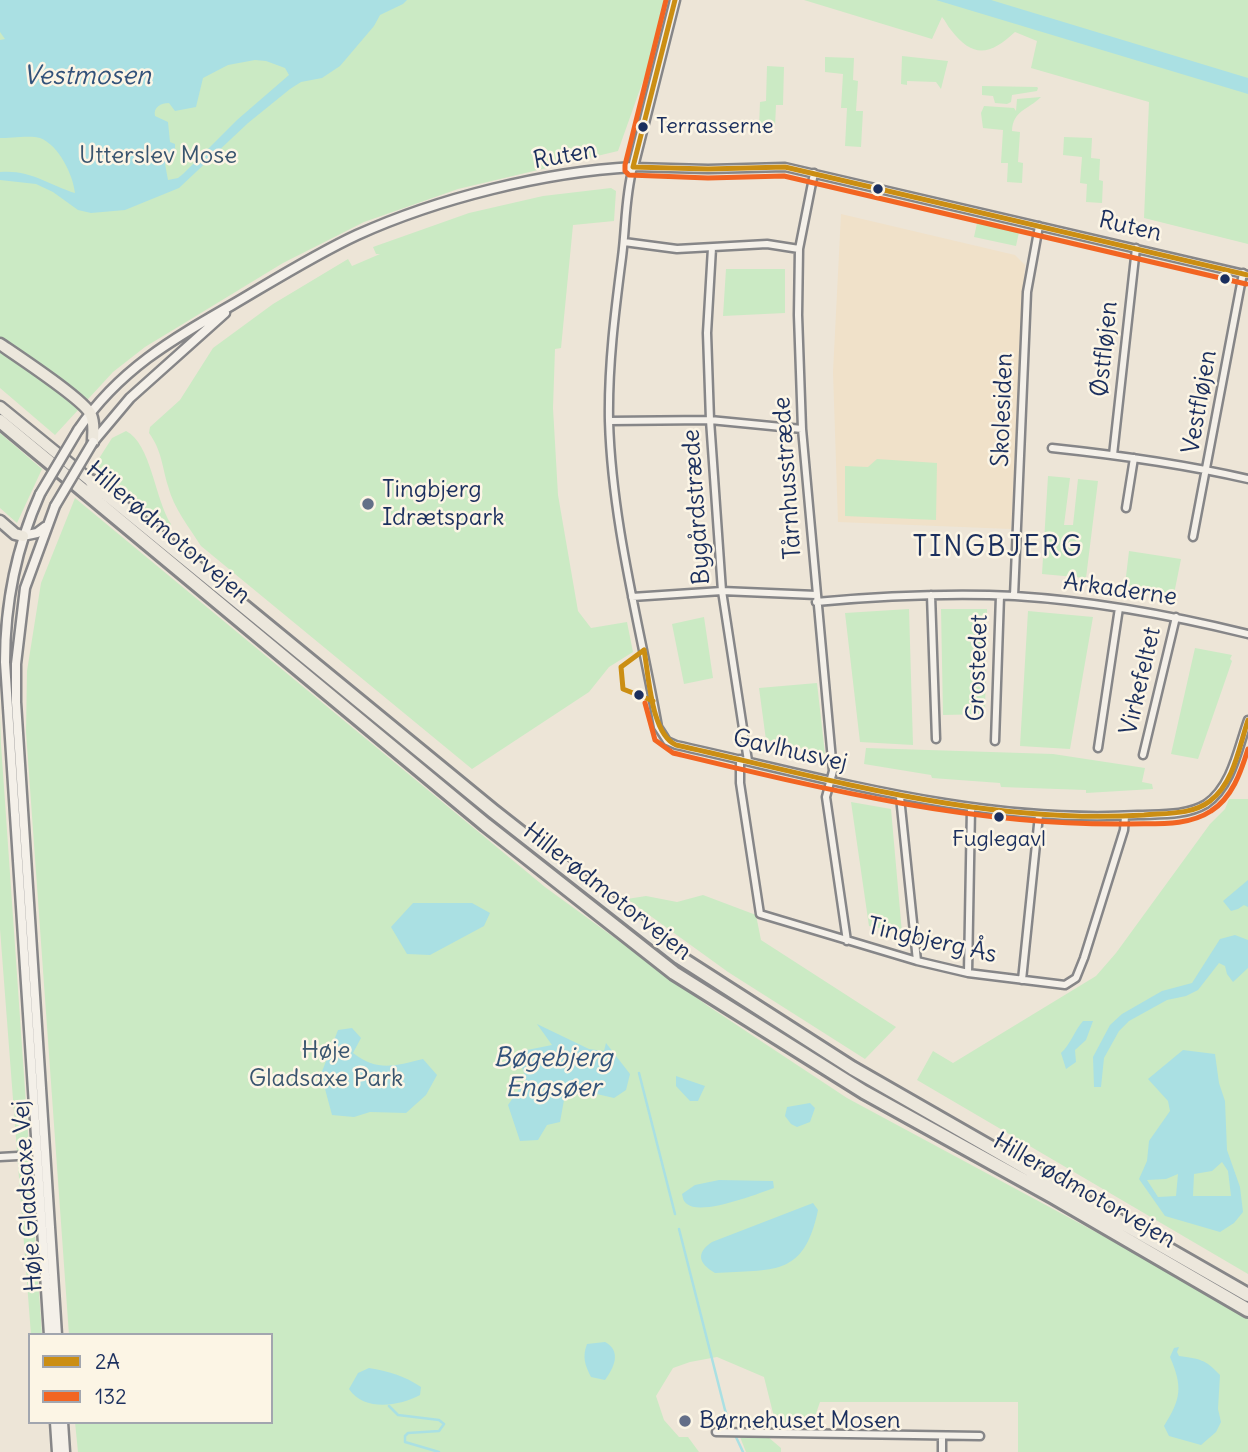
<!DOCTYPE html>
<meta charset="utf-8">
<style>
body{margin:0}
#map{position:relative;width:1248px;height:1452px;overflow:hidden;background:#ede5d7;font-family:Delius,sans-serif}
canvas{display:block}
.legend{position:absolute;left:28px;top:1333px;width:245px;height:91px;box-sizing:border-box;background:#fcf5e5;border:2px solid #a2a6af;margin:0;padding:9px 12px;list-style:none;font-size:21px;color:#1b2f5e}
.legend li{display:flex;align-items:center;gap:14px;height:35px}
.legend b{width:35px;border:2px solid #a2a6af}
</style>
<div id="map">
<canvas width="1248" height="1452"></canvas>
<ul class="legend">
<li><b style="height:9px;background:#cb8e13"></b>2A</li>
<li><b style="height:9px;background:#f26522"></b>132</li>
</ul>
</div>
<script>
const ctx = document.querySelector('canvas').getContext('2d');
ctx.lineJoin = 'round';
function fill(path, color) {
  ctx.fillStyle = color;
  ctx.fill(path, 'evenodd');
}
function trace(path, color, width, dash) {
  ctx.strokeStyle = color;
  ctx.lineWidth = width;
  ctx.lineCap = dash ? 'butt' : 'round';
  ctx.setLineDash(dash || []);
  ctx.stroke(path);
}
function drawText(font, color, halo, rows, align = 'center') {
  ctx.font = font + ' Delius,sans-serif';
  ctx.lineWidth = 5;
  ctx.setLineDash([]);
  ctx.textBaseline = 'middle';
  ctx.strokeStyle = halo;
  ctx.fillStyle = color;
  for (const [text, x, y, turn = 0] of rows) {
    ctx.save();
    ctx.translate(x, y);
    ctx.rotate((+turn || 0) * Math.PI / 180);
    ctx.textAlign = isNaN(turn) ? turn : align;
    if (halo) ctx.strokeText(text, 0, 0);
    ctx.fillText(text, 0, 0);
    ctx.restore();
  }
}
fill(new Path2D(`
 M841 214 1015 255 1025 265 1011 529 838 522 833 372Z`), '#f0e1c9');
fill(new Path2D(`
 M0 0H668L654 50 618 151 458 189 364 222 283 263 145 347 113 372 55 435 0 388Z
 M804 0H1248V244L1144 218 1149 102 1031 68 1037 41 1015 32C991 54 974 60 951 30 947 26 946 21 942 17L932 39Z
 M902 56 948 61 941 89 936 82 907 81V85L901 84Z
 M825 57 854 58 853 80 858 81 856 111H863L861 147 845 146 847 108H841L843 74 825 72Z
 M767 66 784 67 783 105H776L775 127H759L760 102 766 101Z
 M982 86 1037 87 1038 88 1037 91 1012 95 1011 102 1007 104 995 103 993 96 982 95Z
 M1041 97C1028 110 1013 110 1012 131L1020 132 1018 162 1023 163 1022 183 1007 182 1008 163H1001L1003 130 983 128 981 113 984 106 1014 108 1016 111 1017 99Z
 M1064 137 1092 138 1091 158 1100 159 1099 180 1103 181 1102 203 1086 202 1087 184 1080 183 1082 157 1063 155Z
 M611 188 616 191 614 221 573 225 561 348 555 349 553 408 558 495 578 611 591 628 627 622 633 652 609 667 589 692 472 769 201 546C189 527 174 509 168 486 162 466 162 451 149 433L150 427 180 400 213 348 273 304 348 259 352 266 380 254H376L373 247 469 213 543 196Z
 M977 223 1019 232 1016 246 974 237Z
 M726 269H785V313L723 316Z
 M126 431C151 443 155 500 171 524L168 533 93 468 112 438Z
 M0 433 42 469 17 523 0 508Z
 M877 459 937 463 936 520 845 516V466L868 467Z
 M1048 476 1070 478 1064 525H1073L1078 479 1098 481 1086 578 1042 574Z
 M75 498 545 887 708 1006 847 1098 1248 1314V1452H1018V1402H820L812 1425 775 1421 764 1377 717 1357 690 1362 673 1368 656 1396 664 1420 679 1437H688L699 1452H78L75 1422H271V1335H69L26 732 27 671 41 583Z
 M1129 551 1181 559 1174 594 1125 585Z
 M909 609 913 745 860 742 845 613Z
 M941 609H987L985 714 943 715Z
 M1028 611 1093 617 1070 749 1020 746Z
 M704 617 713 678 684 684 672 624Z
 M1195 648 1232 655 1230 659 1232 661 1198 759 1171 754Z
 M817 683 825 754 766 740 759 688Z
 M0 716 1 744 42 1335H31L0 929Z
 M866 748 1053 754 1145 768 1142 782 1152 784 1153 789 1086 793V790L1001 787 1000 783 932 778 931 775 864 764Z
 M1229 799H1248V1274L917 1080 933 1051 953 1063 1096 976 1116 953 1210 824 1225 809Z
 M851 802 891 809 902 933 869 926Z
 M703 895 756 915 761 940 896 1027 865 1059 728 972 627 899 646 896 677 902Z
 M740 1437H768L781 1448V1452H746Z`), '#cbeac4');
fill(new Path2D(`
 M0 0H407L403 4 380 15 374 26 340 66 322 78 301 82 290 89 248 123 179 188 125 210 91 213 78 210 53 192 36 184 0 180V172C29 169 50 185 75 193 73 175 59 145 40 138 32 135 9 138 0 138V40L5 39 0 32ZM255 60 266 61 285 68 289 75 237 120 183 174 178 178 168 180 165 164 175 149V144L170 142 168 122 155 116C153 107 161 103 169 103L175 111 196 107 203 78 228 65Z
 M936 0H991L1248 78V94Z
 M1248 880V907L1244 905 1238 909 1231 911 1223 901Z
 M413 903H472L490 913 484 926 430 955 407 954 391 927Z
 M1235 935 1248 940V968L1233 982 1227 974 1225 966 1219 963 1198 990 1186 996 1167 1000 1129 1021 1119 1031 1104 1058 1101 1087H1094L1093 1057 1110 1025 1122 1014 1162 991 1192 983 1220 939Z
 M1083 1021H1093L1086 1040 1075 1050 1076 1062 1066 1069 1061 1053C1071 1044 1074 1031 1083 1021Z
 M537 1024 589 1049 604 1051 606 1043 630 1074 626 1090 614 1098 584 1091 564 1100 560 1122 547 1125 538 1140 520 1141 508 1105 526 1079 517 1052 552 1045Z
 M352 1028 361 1038 353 1053C378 1072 394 1066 423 1059L437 1075 426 1095 406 1113 370 1112 354 1117 332 1115 321 1074 338 1030Z
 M1183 1050 1215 1054 1219 1083 1225 1101 1227 1150 1240 1187 1243 1212 1234 1223 1220 1232 1165 1216 1139 1179 1147 1161 1149 1141 1170 1111 1168 1101 1148 1079ZM1222 1162 1228 1171 1231 1196H1193L1194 1174 1212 1171ZM1178 1174 1176 1196 1158 1197 1147 1180 1166 1179Z
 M676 1076 705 1086 698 1101H690L676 1086Z
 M810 1103 815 1108 810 1122 797 1127 791 1124 785 1116 787 1107Z
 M719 1180 773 1181 774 1188C757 1194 701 1216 687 1204 683 1201 683 1198 682 1194L695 1185Z
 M813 1203 818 1210C804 1278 773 1269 715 1273 698 1263 696 1253 712 1242Z
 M605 1342C622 1351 614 1368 605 1380L591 1377C585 1365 582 1357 587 1344Z
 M1179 1347 1177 1352 1179 1356C1200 1359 1205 1359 1220 1375L1218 1409 1221 1422 1216 1432 1201 1445 1169 1436 1164 1426C1181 1399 1183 1387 1170 1357L1174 1348Z
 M369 1368C388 1371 405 1376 421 1387L420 1395C400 1406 364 1412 349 1389L358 1373Z`), '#aae0e3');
trace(new Path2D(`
 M639 1073 675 1214
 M679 1229 725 1410 732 1429
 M389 1406 398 1415 439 1420 444 1424 439 1431 408 1433 405 1436V1442L439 1452
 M736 1437 743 1452`), '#aae0e3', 2.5);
const minor = new Path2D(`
 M814 173 799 249 798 315 802 429 833 771 826 797 847 941
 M624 242 677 249 767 244 799 249
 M712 248 707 333 710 420 722 591 748 761
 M1248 275 785 167 708 169 633 167C625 197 626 226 622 257 615 311 608 366 609 421 612 524 640 626 658 727L667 741 676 745C830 779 979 824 1138 815 1160 814 1186 816 1206 804 1232 786 1238 748 1248 720
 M609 421 710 420 802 429
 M1052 448C1118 455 1183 464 1248 479
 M1113 455 1136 248
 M1126 508 1134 458
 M1193 537 1243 273
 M931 595 936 739
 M1014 596 1027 292 1039 226
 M632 597 722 591 816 595
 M816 602C882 596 949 593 1015 596 1094 601 1171 615 1248 634
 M995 741 1000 596
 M1098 748 1119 608
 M1143 755 1176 617
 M740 759V783L760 914 917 961 968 973 1065 985 1076 978 1084 958 1124 830 1125 816
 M900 797 917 961
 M968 973 971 808
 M1022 980 1039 815
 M0 1157 18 1156
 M716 1432 980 1436
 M942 1452V1436`);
const tertiary = new Path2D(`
 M78 430C119 370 171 340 232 305 273 281 314 255 357 235 439 198 544 172 633 167L675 0
 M93 442 130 398 225 313
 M40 494C16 548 5 603 5 662L49 1335
 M55 506 25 588 16 664V702L57 1335
 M23 536 37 533 45 527
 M55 1422 57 1452
 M63 1422 65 1452`);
const primary = new Path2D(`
 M0 344C16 355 86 401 91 415 95 424 93 433 93 442
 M0 407 92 482
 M0 521 15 534 23 536`);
const motorway = new Path2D(`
 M0 421 486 825 674 973 864 1092 1052 1196 1248 1310
 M92 482 493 811 679 957 852 1068 1248 1295`);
trace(minor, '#868688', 11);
trace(tertiary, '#868688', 13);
trace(primary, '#868688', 15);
trace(motorway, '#868688', 18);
trace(minor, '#f4f0e9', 6);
trace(tertiary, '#f4f0e9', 8);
trace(primary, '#ece7dc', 10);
trace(motorway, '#ece7dc', 12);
const tertiaryBridge = new Path2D(`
 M40 494 78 430
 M55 506 93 442`);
trace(tertiaryBridge, '#868688', 13, []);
trace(tertiaryBridge, '#f4f0e9', 8);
trace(new Path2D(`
 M633 167 708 169 785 167 1248 275
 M633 167 675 0
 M644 650C649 676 651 734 676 745 829 779 985 825 1144 815 1166 813 1192 815 1210 801 1234 783 1239 747 1248 720
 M644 650 621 667 623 689 653 701`), '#cb8e13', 5);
trace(new Path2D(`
 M666 0 625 165V171L629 175 708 178 784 176 1246 284
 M645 703 655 740 673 753C823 789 973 826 1128 824 1154 823 1187 827 1211 811 1232 798 1241 772 1248 749`), '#f26522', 5);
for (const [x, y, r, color] of [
 [643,127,6,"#1b2f5e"],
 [878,189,6,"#1b2f5e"],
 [1225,279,6,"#1b2f5e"],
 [368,504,7,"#646f88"],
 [639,695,6,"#1b2f5e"],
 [999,817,6,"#1b2f5e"],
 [685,1421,7,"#646f88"]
]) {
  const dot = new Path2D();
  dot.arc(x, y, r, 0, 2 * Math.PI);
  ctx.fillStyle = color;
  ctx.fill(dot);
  trace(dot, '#fcf5e5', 2.5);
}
drawText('22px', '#1b2f5e', '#fcf5e5', [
 ["Terrasserne",656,127],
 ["Fuglegavl",999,840,"center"]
], 'left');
drawText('24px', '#39556f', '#fcf5e5', [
 ["Utterslev Mose",158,156],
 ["Høje",326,1051],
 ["Gladsaxe Park",326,1079]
]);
drawText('24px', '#1b2f5e', '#fcf5e5', [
 ["Ruten",565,156,-10],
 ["Ruten",1130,227,13],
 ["Østfløjen",1105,349,-84],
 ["Vestfløjen",1200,402,-80],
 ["Skolesiden",1003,410,-88],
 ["Tårnhusstræde",788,478,-94],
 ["Bygårdstræde",697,507,-94],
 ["Hillerødmotorvejen",168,533,40],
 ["Arkaderne",1120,590,8],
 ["Grostedet",978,668,-88],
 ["Virkefeltet",1141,681,-77],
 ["Gavlhusvej",790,751,13],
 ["Hillerødmotorvejen",607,892,38],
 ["Tingbjerg Ås",932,941,13],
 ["Hillerødmotorvejen",1084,1191,30],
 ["Høje Gladsaxe Vej",28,1196,-94]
]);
drawText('24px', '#1b2f5e', '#fcf5e5', [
 ["Tingbjerg",382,490],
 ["Idrætspark",382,518],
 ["Børnehuset Mosen",699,1421]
], 'left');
drawText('italic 26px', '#32527a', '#fcf5e5', [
 ["Vestmosen",87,77],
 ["Bøgebjerg",553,1059],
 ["Engsøer",553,1089]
]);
ctx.letterSpacing = '2px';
drawText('28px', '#1b2f5e', '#fcf5e5', [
 ["TINGBJERG",998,548]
]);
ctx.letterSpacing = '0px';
</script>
